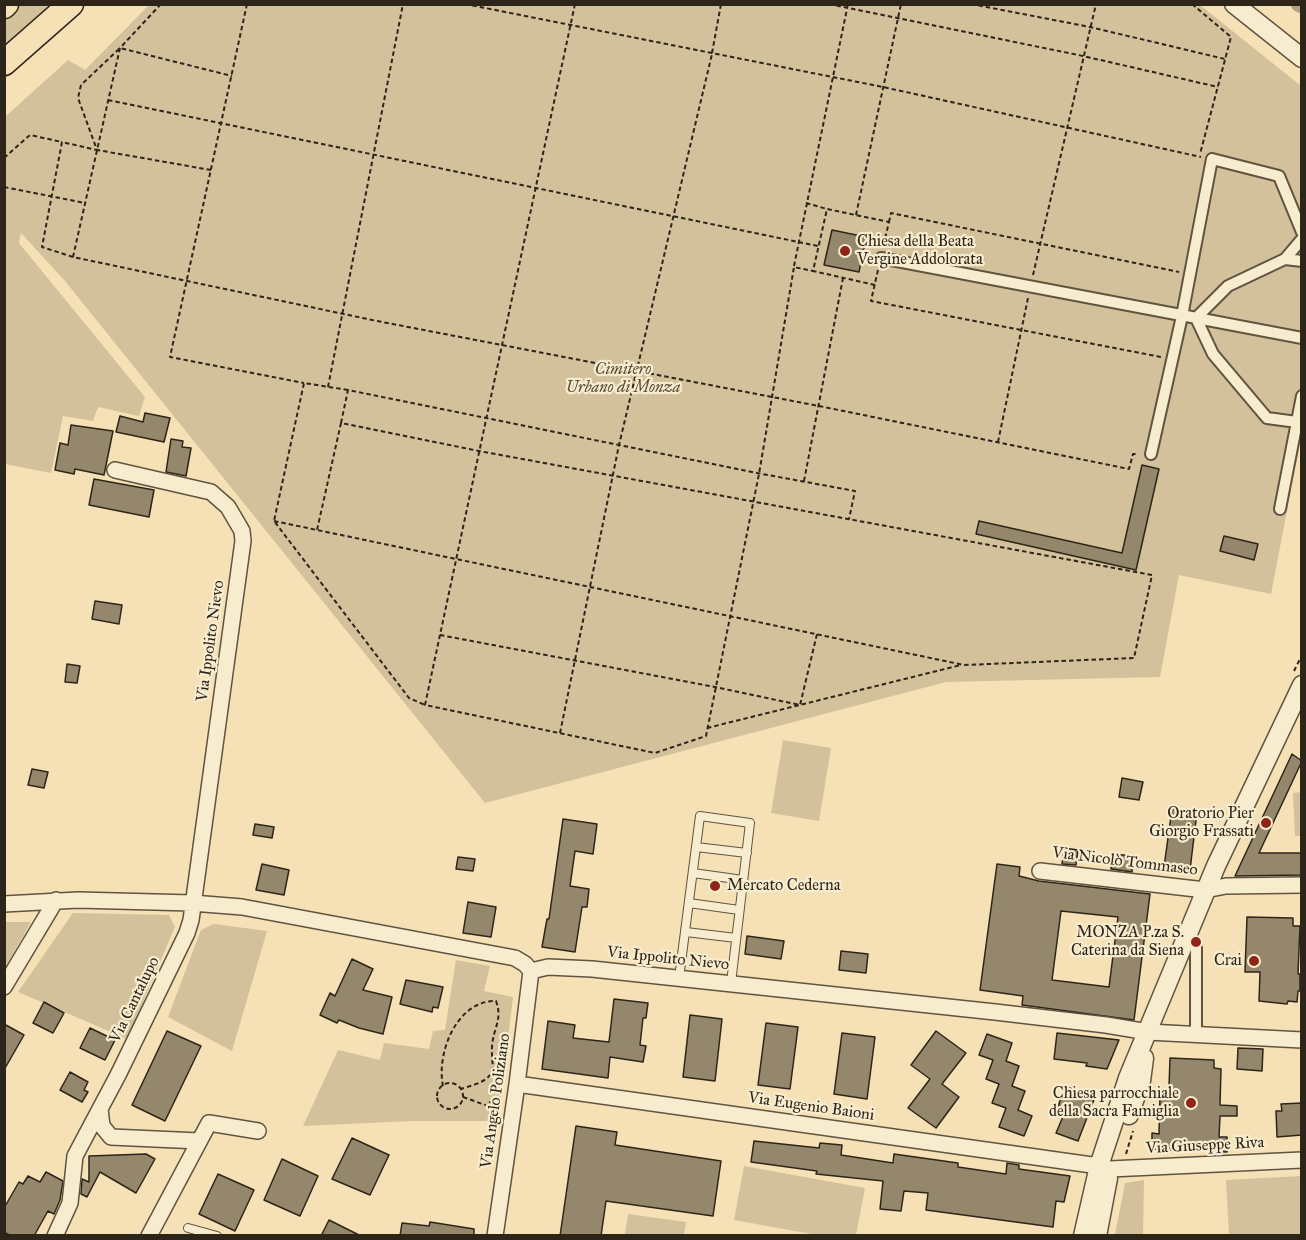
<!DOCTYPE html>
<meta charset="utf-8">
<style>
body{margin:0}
#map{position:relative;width:1306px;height:1240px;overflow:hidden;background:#f5e1b5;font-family:"IM FELL Great Primer",serif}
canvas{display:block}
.frame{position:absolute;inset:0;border:6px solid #2e251a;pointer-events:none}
</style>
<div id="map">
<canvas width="1306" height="1240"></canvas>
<div class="frame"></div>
</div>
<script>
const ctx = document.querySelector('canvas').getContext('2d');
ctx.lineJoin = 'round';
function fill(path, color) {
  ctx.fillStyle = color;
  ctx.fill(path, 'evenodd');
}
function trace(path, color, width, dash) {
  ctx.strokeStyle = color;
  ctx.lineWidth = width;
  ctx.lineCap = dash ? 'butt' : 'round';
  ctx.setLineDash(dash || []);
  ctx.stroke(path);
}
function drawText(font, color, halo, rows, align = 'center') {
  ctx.font = font + ' "IM FELL Great Primer",serif';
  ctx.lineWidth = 4.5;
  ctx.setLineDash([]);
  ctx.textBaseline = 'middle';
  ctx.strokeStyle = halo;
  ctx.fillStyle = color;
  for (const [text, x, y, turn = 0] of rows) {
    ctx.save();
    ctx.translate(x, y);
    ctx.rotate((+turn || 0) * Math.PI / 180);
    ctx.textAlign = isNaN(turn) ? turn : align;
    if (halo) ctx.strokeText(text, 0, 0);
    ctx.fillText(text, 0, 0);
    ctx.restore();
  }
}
fill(new Path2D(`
 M18 5H62L5 55 4 16Z
 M149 5H1200L1301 86V438L1271 594 1179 575 1160 677 946 682 485 803 65 281 21 233 19 243 145 397 139 416 98 407 93 421 63 416 51 473 5 464V117L68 60 85 70Z
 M783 740 831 748 819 821 771 813Z
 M1301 792V836H1295L1293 793Z
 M73 913 169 915 175 927 127 1039 18 992Z
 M6 922H31L5 968 4 924Z
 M214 924 267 931 232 1051 168 1017 201 930Z
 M456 960 490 966 484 991 513 997 498 1121H412L303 1126 338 1050 380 1060 384 1043 429 1049 433 1031 445 1030Z
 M744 1166 865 1188 856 1235H817L734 1220Z
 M1301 1176V1235H1229L1226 1180Z
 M1144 1180 1143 1235H1115L1125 1183Z
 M628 1214 686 1222 684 1235H625Z`), '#d3c19b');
trace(new Path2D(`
 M1298 4 1302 6`), '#b1a180', 15);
const building = new Path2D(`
 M832 230 866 237 859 272 824 265Z
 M145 413 170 418 164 442 116 432 120 416 143 422Z
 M71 425 113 431 104 475 75 469 74 474 55 470 60 443 68 445Z
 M171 439 183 441 182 447 191 448 186 476 166 472Z
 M1142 465 1159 469 1136 570 976 534 979 521 1122 553Z
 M94 479 154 490 149 517 89 505Z
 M1224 536 1258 544 1254 560 1220 551Z
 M95 601 122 605 119 624 92 619Z
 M67 664 80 666 77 683 65 682Z
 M1292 754 1302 761 1259 853H1302V875L1235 876Z
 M32 769 48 772 44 788 28 785Z
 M1122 778 1143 782 1139 800 1119 797Z
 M1172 809 1197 812 1190 870 1164 867Z
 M563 819 597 824 593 854 575 851 570 886 589 889 587 907H582L575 952 542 947 547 919H549Z
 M255 824 274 827 272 838 253 835Z
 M1064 848 1078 850 1076 865 1062 864Z
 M1112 854 1134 856 1132 872 1111 869Z
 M458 857 475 859 473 871 456 869Z
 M262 864 289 870 284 895 256 890Z
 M997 864 1020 867 1019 876 1039 881 1150 894 1134 1020 1022 1005 1023 996 980 990ZM1061 911 1118 917 1109 987 1052 980Z
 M468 902 496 907 491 937 463 933Z
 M1247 917 1293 918V926H1300L1298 974H1300V991H1298L1297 1002 1288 1001 1287 1004 1259 1001 1260 972H1245Z
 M747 936 784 941 781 959 745 954Z
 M841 951 868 954 866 973 839 970Z
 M352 959 373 969 363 990 392 997 383 1034 359 1028 339 1020 337 1023 320 1015 330 993 335 996Z
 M406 980 443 987 438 1008 433 1007 432 1012 400 1004Z
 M614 999 648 1003 646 1018H643L640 1045 646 1046 643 1062 610 1057 608 1078 542 1069 548 1021 575 1025 573 1038 609 1042Z
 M44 1002 64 1013 53 1033 33 1023Z
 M690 1015 722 1019 715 1081 683 1077Z
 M766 1023 798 1027 790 1089 758 1085Z
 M4 1024 24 1035 4 1070Z
 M90 1028 115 1040 105 1060 80 1048Z
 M167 1031 201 1046 165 1121 132 1105Z
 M936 1031 966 1053 942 1084 959 1097 936 1128 908 1108 930 1079 911 1065Z
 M842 1033 875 1037 867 1099 834 1094Z
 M1057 1033 1119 1040 1107 1069 1086 1066 1087 1063 1054 1059Z
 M987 1034 1012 1043 1006 1061 1019 1066 1012 1086 1025 1091 1018 1110 1032 1116 1024 1136 999 1127 1006 1108 992 1103 999 1084 986 1079 993 1060 979 1055Z
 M1238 1048 1263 1049 1262 1071 1237 1069Z
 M1170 1058 1214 1060V1068L1221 1069 1220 1105 1237 1106V1116H1220L1219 1137H1227V1152L1205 1151V1149L1190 1151 1152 1149V1133L1159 1134 1160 1096 1169 1087Z
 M70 1072 88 1082 84 1090 88 1092 82 1102 60 1090Z
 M1064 1086 1095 1097 1078 1141 1056 1133 1064 1114 1057 1111Z
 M1302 1103V1135L1277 1137 1276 1111H1282L1281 1104Z
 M576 1126 617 1132 615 1145 721 1161 713 1216 606 1201 601 1236H560Z
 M352 1138 389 1155 370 1195 332 1179Z
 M754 1141 819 1148 820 1143 842 1145 841 1155 893 1163 894 1154 958 1163V1167L1006 1174 1007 1163 1019 1165V1169L1070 1176 1064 1202 1056 1201 1053 1227 926 1210 928 1193 904 1191 901 1211 880 1209 883 1181 816 1174 817 1171 751 1162Z
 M146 1154 155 1159 136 1193 100 1172 87 1197 81 1194 82 1179 89 1182V1156Z
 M282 1159 318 1176 300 1216 264 1200Z
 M46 1172 63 1181 60 1200 54 1214 48 1211 34 1236H11L4 1232V1208L19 1182 23 1184 28 1176 40 1182Z
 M218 1174 254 1190 235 1231 199 1214Z
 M329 1220 361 1236H321Z
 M430 1222 474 1229V1236H400L402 1223 429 1226Z`);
fill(building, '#95876b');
trace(building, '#2e251a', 1.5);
const service = new Path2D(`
 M696 847 747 853
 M693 873 743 880
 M689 903 739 910
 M686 932 736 938
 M679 978 700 816 750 823 731 983
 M188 1228 217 1236`);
const pedestrian = new Path2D(`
 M881 258 1302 338
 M1285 259 1302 239
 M1297 422 1267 418 1213 354 1196 318 1228 286 1285 259 1302 261
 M1151 454 1182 316 1212 159 1279 176 1302 232
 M1280 509 1302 396
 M1187 938 1196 948V1035`);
const minor = new Path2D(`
 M1040 871 1205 890 1226 886 1302 885
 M4 904 78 900 192 903 242 907 515 958 525 964 531 971
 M531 971 548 967 592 969 995 1012 1106 1025 1148 1032 1302 1040
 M4 987 56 900
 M517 1084 1099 1166
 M100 1109 102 1126 111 1137 199 1141
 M1110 1169 1302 1160
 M55 1236 70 1203 75 1156 118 1075 187 933 191 920 243 541 242 531 228 507 211 492 115 470
 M149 1236 209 1123 258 1131
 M495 1236 517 1084 531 971`);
const tertiary = new Path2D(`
 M1234 4 1302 58
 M1129 1115 1141 1081 1144 1058
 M1083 1236 1099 1166 1128 1078 1216 866 1302 685
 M1097 1236 1108 1178`);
const primary = new Path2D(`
 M4 6 6 4
 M4 63 71 4`);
trace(service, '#605441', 10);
trace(pedestrian, '#605441', 14);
trace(minor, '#605441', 18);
trace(tertiary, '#605441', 21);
trace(primary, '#2e251a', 27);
trace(new Path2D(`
 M161 4 120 48 73 257 377 321 819 406 1129 469 1133 454H1138
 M247 4 170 357 304 383
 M465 4 883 87 1201 157
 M575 4 425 705 655 753 706 736 759 474 794 267 813 271
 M829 4 1083 56 1218 87
 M971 4 1090 27 1225 59
 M1192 4 1231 37 1200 154
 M712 53 721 4
 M108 100 818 246
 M4 158 30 135 62 142
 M211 170 97 150 78 98 81 85 120 48 232 76
 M4 187 85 203
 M806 203 827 209
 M856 215 901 4
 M889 222 891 213 1179 272
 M73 257 42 247 62 142 97 150
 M794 266 848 4
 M878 270 871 301 1161 357
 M1033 275 1096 4
 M875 285 813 271 827 209 889 222 883 247
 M328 387 403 4
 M348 390 304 383 274 521 409 698 425 705
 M341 423 348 390 757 473 855 491 849 519
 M998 442 1028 298
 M804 481 843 278
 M274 521 317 530 964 665 1134 658 1152 575 479 451 341 423 317 530
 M440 635 715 687 800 705 817 634
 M1294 671 1302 655
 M707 728 961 665
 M560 733 619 445 712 54
 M437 1096a13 13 0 1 1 26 0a13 13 0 1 1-26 0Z
 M443 1086C436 1053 457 1000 496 1001 503 1020 493 1028 492 1047 491 1056 495 1067 490 1075 484 1083 470 1086 461 1089
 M463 1097 488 1106 490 1102 501 1104
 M1126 1154 1133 1131`), '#2e251a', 2, [4.5, 3]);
trace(service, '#f8eccf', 8);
trace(pedestrian, '#f8eccf', 10);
trace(minor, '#f8eccf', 15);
trace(tertiary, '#f8eccf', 18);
trace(primary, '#f5e1b5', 24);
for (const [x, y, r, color] of [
 [845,251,6,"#8f2418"],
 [1266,823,6,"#8f2418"],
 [715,886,6,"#8f2418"],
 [1196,942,6,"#8f2418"],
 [1254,961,6,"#8f2418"],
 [1191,1103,6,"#8f2418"]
]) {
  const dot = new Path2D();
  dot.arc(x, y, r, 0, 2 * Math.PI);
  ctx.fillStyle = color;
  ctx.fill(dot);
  trace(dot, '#f8eccf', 2);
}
drawText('16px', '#2e251a', '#f8eccf', [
 ["Chiesa della Beata",857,242,"left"],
 ["Vergine Addolorata",857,260,"left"],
 ["Oratorio Pier",1254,814],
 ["Giorgio Frassati",1254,832],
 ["Mercato Cederna",727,886,"left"],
 ["MONZA P.za S.",1184,933],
 ["Caterina da Siena",1184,951],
 ["Crai",1242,961],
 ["Chiesa parrocchiale",1179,1094],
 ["della Sacra Famiglia",1179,1112]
], 'right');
drawText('italic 16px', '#574c3a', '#f8eccf', [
 ["Cimitero",623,370],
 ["Urbano di Monza",623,388]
]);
drawText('16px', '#2e251a', '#f8eccf', [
 ["Via Ippolito Nievo",211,641,-82],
 ["Via Nicolò Tommaseo",1125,862,7],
 ["Via Ippolito Nievo",668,959,6],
 ["Via Cantalupo",135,1000,-64],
 ["Via Angelo Poliziano",496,1101,-82],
 ["Via Eugenio Baioni",811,1107,8],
 ["Via Giuseppe Riva",1205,1146,-3]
]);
</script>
